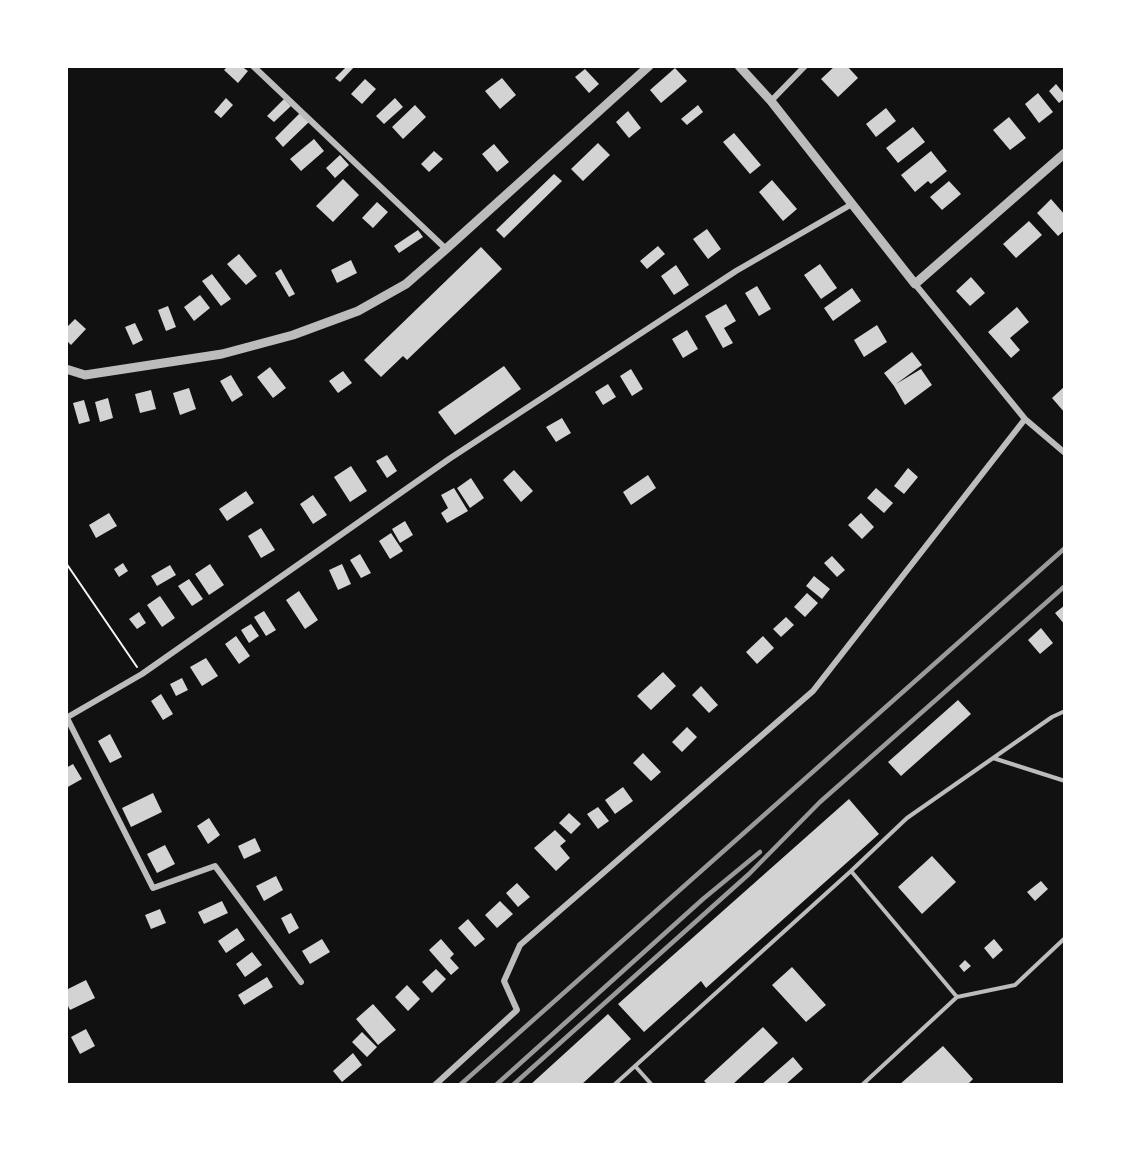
<!DOCTYPE html>
<style>
body{margin:0}
#map{position:relative;width:1131px;height:1151px;overflow:hidden;background:#111;font-family:"Golos Text",sans-serif}
canvas{display:block}
.frame{position:absolute;inset:0;border:68px solid #fff;pointer-events:none}
</style>
<div id="map">
<canvas width="1131" height="1151"></canvas>
<div class="frame"></div>
</div>
<script>
const ctx = document.querySelector('canvas').getContext('2d');
ctx.lineJoin = 'round';
function fill(path, color) {
  ctx.fillStyle = color;
  ctx.fill(path, 'evenodd');
}
function trace(path, color, width, dash) {
  ctx.strokeStyle = color;
  ctx.lineWidth = width;
  ctx.lineCap = dash ? 'butt' : 'round';
  ctx.setLineDash(dash || []);
  ctx.stroke(path);
}
fill(new Path2D(`
 M228 66H241L248 71 238 83 224 70Z
 M347 66H355L340 82 335 78Z
 M835 66H847L858 78 838 97 821 79Z
 M675 68 687 81 661 103 650 90Z
 M585 69 599 84 589 93 575 77Z
 M502 78 516 95 500 109 485 91Z
 M365 79 376 89 362 104 351 94Z
 M1056 84 1065 95V98L1059 103 1049 91Z
 M1038 93 1053 112 1039 123 1025 104Z
 M226 98 233 105 221 118 214 112Z
 M395 98 403 107 384 124 376 116Z
 M284 99 291 106 274 122 267 116Z
 M415 105 426 117 403 139 392 127Z
 M698 105 703 112 687 125 681 119Z
 M886 108 896 121 876 137 866 124Z
 M628 111 641 128 629 138 616 122Z
 M300 113 309 122 283 147 275 138Z
 M1009 117 1026 138 1010 150 993 130Z
 M913 127 925 142 898 163 886 148Z
 M734 133 761 165 750 174 723 142Z
 M314 139 324 151 301 171 290 159Z
 M598 143 610 155 583 181 571 169Z
 M494 144 509 162 497 172 482 154Z
 M434 151 443 159 429 172 421 164Z
 M931 151 947 171 931 184 928 181 915 192 901 175Z
 M340 155 349 165 335 178 326 168Z
 M554 174 562 181 504 238 496 230Z
 M343 179 359 195 333 222 316 206Z
 M772 180 797 209 783 221 759 192Z
 M949 181 961 194 942 210 930 197Z
 M1051 199 1065 215V230L1058 236 1037 213Z
 M377 202 388 212 373 228 362 218Z
 M1029 221 1042 235 1016 258 1003 244Z
 M707 229 721 249 708 259 693 239Z
 M418 230 423 237 399 253 394 246Z
 M658 246 665 254 647 269 640 261Z
 M481 247 502 269 407 360 403 356 381 377 364 360Z
 M239 254 257 276 246 285 227 264Z
 M351 260 357 273 337 283 331 270Z
 M820 264 837 288 821 299 804 275Z
 M676 265 689 285 674 295 661 276Z
 M281 269 295 294 289 297 275 273Z
 M212 274 231 299 221 306 202 281Z
 M971 277 985 293 970 306 956 291Z
 M757 286 771 309 759 316 745 293Z
 M852 288 861 301 833 321 824 308Z
 M200 295 210 308 194 321 184 307Z
 M726 304 736 321 724 328 733 343 723 348 705 316Z
 M168 306 176 327 166 331 158 310Z
 M1017 307 1029 322 1010 338 1020 350 1011 358 988 332Z
 M75 319 86 329 71 345 66 340V328Z
 M135 323 143 340 133 345 125 327Z
 M877 325 887 342 864 357 854 340Z
 M687 330 698 349 683 358 672 339Z
 M912 352 922 365 896 384 921 369 932 385 905 405 894 386 884 373Z
 M504 366 521 389 455 435 438 412Z
 M270 367 286 388 273 398 257 377Z
 M631 369 643 389 632 396 620 376Z
 M343 371 352 383 338 393 329 381Z
 M231 375 243 395 232 402 220 381Z
 M608 384 616 397 603 405 595 392Z
 M1065 386V413L1052 398Z
 M189 388 196 409 180 415 173 393Z
 M151 390 156 409 140 413 135 394Z
 M108 398 113 418 100 422 95 402Z
 M84 400 90 421 79 424 73 403Z
 M562 418 571 433 556 442 546 427Z
 M387 455 397 471 387 478 376 461Z
 M351 466 367 491 350 502 334 477Z
 M908 468 918 477 904 494 894 486Z
 M514 470 533 491 521 502 503 480Z
 M648 475 656 488 631 505 623 492Z
 M471 478 484 498 470 508 457 488Z
 M454 488 468 511 447 523 441 513 448 508 441 495Z
 M876 488 893 503 884 513 867 498Z
 M246 491 254 503 227 521 219 509Z
 M313 495 327 515 313 524 300 504Z
 M109 513 117 526 96 538 89 525Z
 M861 513 874 527 862 539 848 525Z
 M405 521 413 535 400 543 392 529Z
 M261 528 275 550 261 558 248 536Z
 M391 533 403 551 390 559 379 541Z
 M360 554 371 573 361 578 350 560Z
 M832 556 845 570 837 577 824 563Z
 M123 563 128 571 119 577 114 569Z
 M210 564 224 585 209 595 195 574Z
 M342 564 351 584 338 590 329 570Z
 M170 565 176 575 157 586 151 576Z
 M814 576 830 589 822 599 806 586Z
 M189 579 203 599 192 606 178 586Z
 M299 591 318 620 305 629 286 600Z
 M807 593 818 603 805 617 794 607Z
 M160 596 175 618 162 627 147 605Z
 M1065 605V625L1055 613Z
 M264 611 276 630 266 636 254 617Z
 M139 612 146 623 137 629 129 619Z
 M786 617 794 625 781 637 773 629Z
 M251 624 259 636 249 643 241 630Z
 M1041 628 1053 643 1040 654 1028 640Z
 M236 636 250 656 239 664 225 644Z
 M763 636 774 648 757 664 746 652Z
 M206 658 218 676 202 686 190 667Z
 M663 672 676 686 651 710 637 696Z
 M182 678 188 690 176 696 170 684Z
 M701 686 718 705 709 713 692 695Z
 M161 694 173 714 163 720 151 701Z
 M958 700 971 714 901 776 888 762Z
 M687 727 697 737 682 752 672 742Z
 M110 734 122 757 110 763 98 741Z
 M643 753 661 772 651 781 633 763Z
 M73 764 82 779 66 788V768Z
 M623 787 633 801 615 814 605 800Z
 M153 793 162 812 131 827 122 808Z
 M849 799 879 834 706 988 701 981 644 1032 618 1004Z
 M598 807 609 821 598 829 587 814Z
 M569 813 581 824 571 834 559 823Z
 M209 818 220 835 208 844 197 826Z
 M555 830 566 841 560 846 570 858 556 871 534 848Z
 M255 838 261 851 244 859 238 846Z
 M165 845 175 864 157 873 147 854Z
 M932 856 956 882 922 914 898 887Z
 M276 876 283 890 264 901 256 886Z
 M1041 881 1048 889 1035 901 1027 892Z
 M517 883 530 897 518 907 506 893Z
 M222 901 228 913 204 924 198 912Z
 M500 901 513 914 497 928 485 915Z
 M160 909 166 923 151 929 145 915Z
 M291 913 299 928 289 934 281 918Z
 M468 919 485 939 475 947 458 928Z
 M237 928 245 940 226 953 218 941Z
 M322 939 330 952 310 964 302 951Z
 M441 939 454 954 450 958 459 968 451 975 429 950Z
 M994 939 1003 950 993 959 984 948Z
 M252 952 262 965 245 977 236 964Z
 M965 960 971 966 964 972 959 966Z
 M792 967 826 1005 806 1022 772 985Z
 M436 969 446 979 432 993 422 982Z
 M267 977 273 987 244 1005 238 995Z
 M86 980 95 998 70 1010 66 1002V990Z
 M407 985 420 999 408 1011 395 997Z
 M373 1004 396 1030 378 1045 356 1019Z
 M608 1014 631 1039 581 1085H530Z
 M763 1027 778 1043 732 1085H708L704 1081Z
 M86 1029 95 1046 80 1054 71 1037Z
 M362 1032 377 1047 367 1057 352 1042Z
 M943 1046 973 1079 967 1085H899Z
 M353 1053 362 1065 342 1082 333 1071Z
 M793 1057 803 1069 785 1085H761Z`), '#d3d3d3');
trace(new Path2D(`
 M66 563 137 667`), '#f5f5f5', 2);
trace(new Path2D(`
 M993 758 1065 781
 M851 871 957 997
 M635 1066 652 1085
 M614 1085 851 871 907 818 1052 717 1065 711
 M862 1085 957 997 1015 985 1065 938`), '#bcbcbc', 4);
trace(new Path2D(`
 M253 66 446 249
 M771 101 805 66
 M915 284 1025 419 1065 453
 M66 718 142 674 449 459 736 271 852 204
 M67 718 153 888 215 866 301 982
 M435 1085 517 1010 504 981 520 945 813 691 1025 419`), '#bcbcbc', 6);
trace(new Path2D(`
 M739 66 771 101 915 284 1065 153
 M66 369 85 375 222 354 293 335 358 311 406 284 446 249 649 66`), '#bcbcbc', 9);
trace(new Path2D(`
 M460 1085 1065 548
 M496 1085 703 899 760 852
 M513 1085 749 874 820 802 1065 586`), '#9a9a9a', 4.5);
</script>
